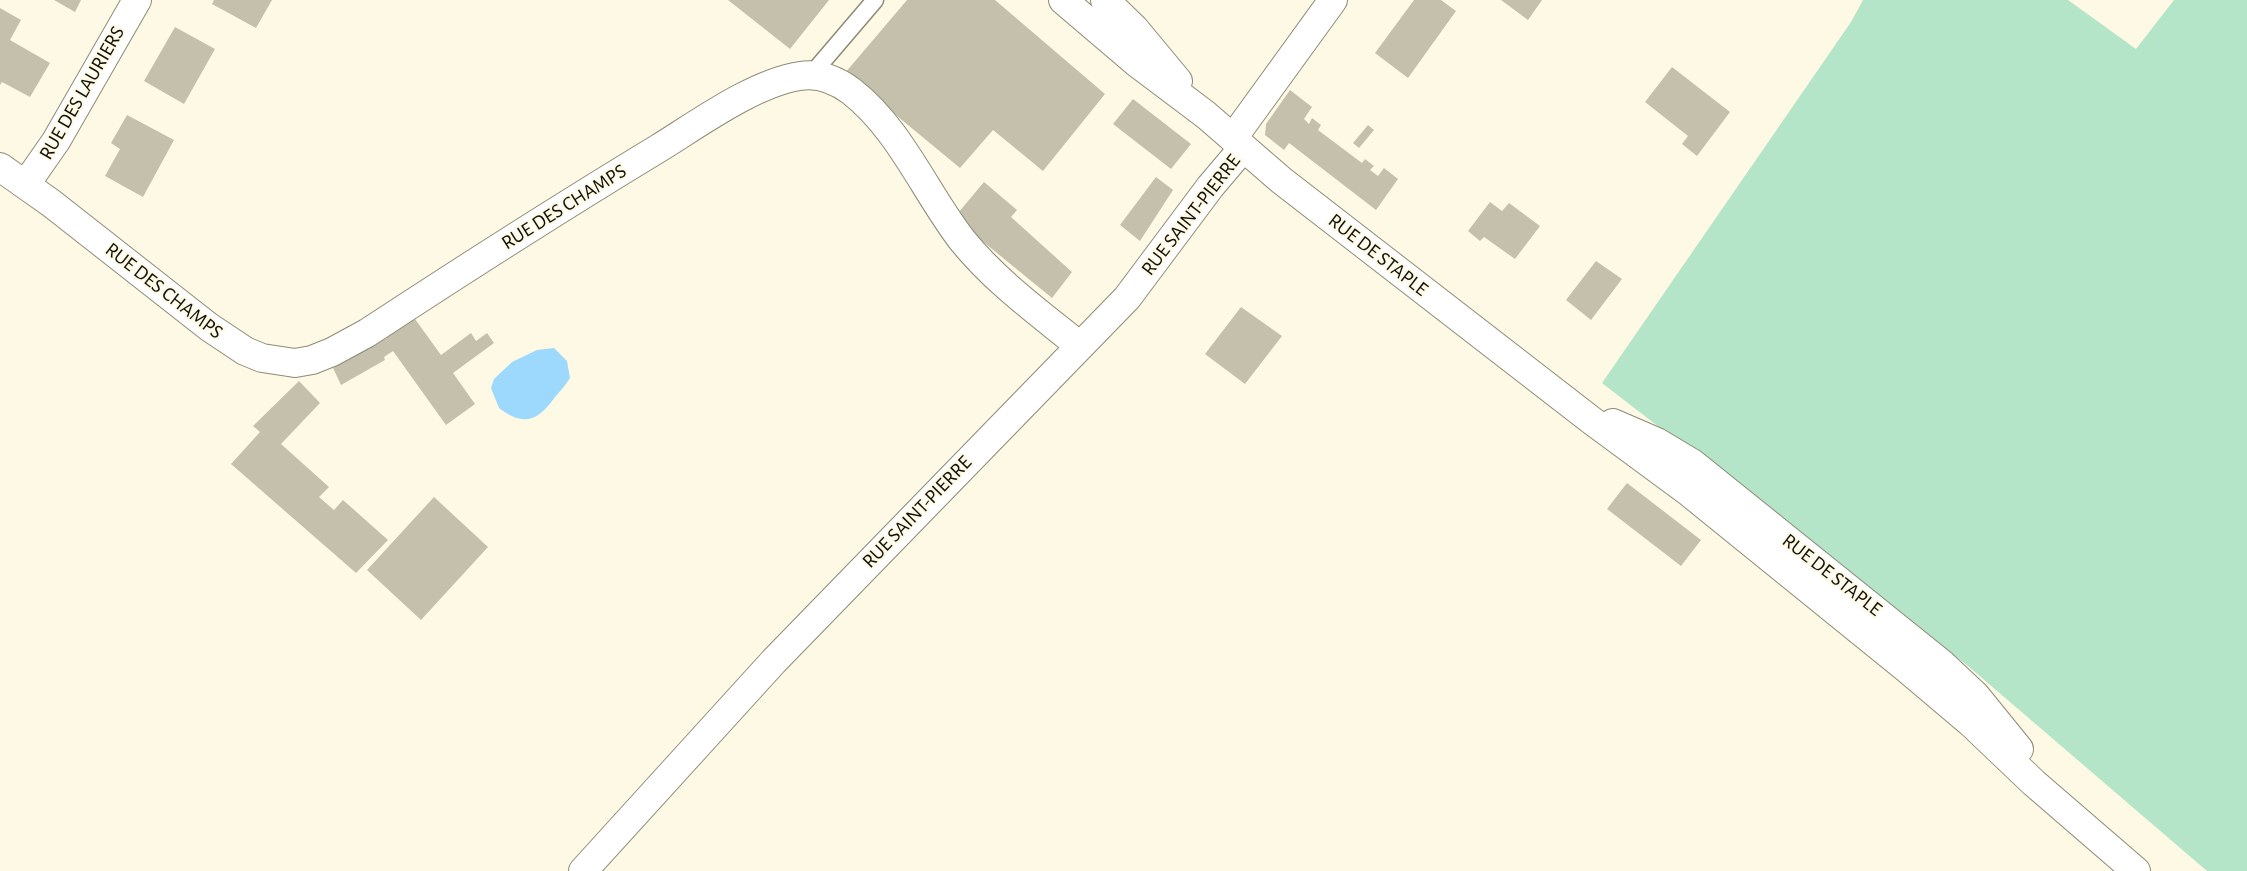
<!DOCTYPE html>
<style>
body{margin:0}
canvas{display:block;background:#fdf9e4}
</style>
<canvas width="2247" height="871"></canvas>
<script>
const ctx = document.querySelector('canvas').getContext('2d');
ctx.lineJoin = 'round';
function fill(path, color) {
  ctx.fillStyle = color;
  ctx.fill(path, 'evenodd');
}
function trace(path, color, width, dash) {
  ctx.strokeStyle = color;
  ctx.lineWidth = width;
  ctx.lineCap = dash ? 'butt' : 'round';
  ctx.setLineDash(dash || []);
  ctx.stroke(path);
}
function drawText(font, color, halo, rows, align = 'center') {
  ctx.font = font + ' "Alegreya Sans",sans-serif';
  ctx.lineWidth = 4;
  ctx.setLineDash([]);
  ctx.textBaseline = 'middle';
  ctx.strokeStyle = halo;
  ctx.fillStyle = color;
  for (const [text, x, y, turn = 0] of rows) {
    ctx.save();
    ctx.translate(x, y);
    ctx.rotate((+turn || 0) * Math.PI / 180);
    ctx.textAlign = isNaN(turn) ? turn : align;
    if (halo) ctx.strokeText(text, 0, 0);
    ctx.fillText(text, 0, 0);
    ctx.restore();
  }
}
fill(new Path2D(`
 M1863 0H2068L2136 49 2174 0H2247V871H2207L1968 666 1602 383 1851 22Z`), '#b4e5c8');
fill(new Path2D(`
 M554 348 567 361 570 378C566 385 560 391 555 397 538 421 524 427 499 408L491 388 494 379 512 362 537 350Z`), '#9cd9fc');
fill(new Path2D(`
 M54 0H81L75 12Z
 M214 0H272L256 28 212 4Z
 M728 0H829L790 49Z
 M907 0H995L1105 94 1043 171 993 130 960 168 845 73Z
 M1414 0H1441L1456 11 1408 78 1375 53Z
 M1501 0H1542L1528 20Z
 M0 8 21 20 10 40 50 63 30 97 2 82 0 85Z
 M175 27 215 49 184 104 144 81Z
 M1672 67 1730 112 1697 156 1682 144 1688 136 1645 102Z
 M1290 90 1312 107 1304 119 1309 124 1312 118 1321 125 1318 130 1362 163 1365 159 1374 166 1370 170 1378 176 1384 168 1398 179 1376 210 1289 143 1284 150 1265 135 1266 124Z
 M1133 99 1191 144 1171 169 1113 124Z
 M127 115 174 140 143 197 105 176 120 149 111 143Z
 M1368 125 1374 130 1359 148 1353 143Z
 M1156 177 1173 190 1140 241 1120 225Z
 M984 182 1017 210 1011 217 1072 272 1052 298 970 231 958 213Z
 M1490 202 1502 211 1509 203 1540 226 1515 259 1484 237 1480 241 1468 231Z
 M1596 261 1622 279 1591 320 1566 300Z
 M1241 307 1282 336 1245 384 1205 354Z
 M415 319 441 355 471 333 476 341 487 333 494 343 453 373 475 404 446 425 393 351 384 357 385 360 341 385 333 368 387 338 386 336Z
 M299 381 320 403 281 444 329 487 319 497 334 510 343 500 388 540 356 573 231 464 260 432 253 426Z
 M1627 483 1701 540 1681 566 1607 509Z
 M434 497 488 547 421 620 367 570Z`), '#c4c0ac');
const lane = new Path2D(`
 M811 75 875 0`);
const street = new Path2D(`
 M1233 138 1333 0
 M0 167 51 203 209 327 245 351 262 358 295 363 312 360 332 352 367 333C463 270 560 208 659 148 698 124 754 83 800 76 818 73 836 80 851 91 900 129 925 192 962 240 995 281 1039 313 1080 346
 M26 184 56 141 137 0
 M583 871 774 661 1127 298 1210 187 1243 148`);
const secondary = new Path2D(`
 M1063 0 1137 63 1206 115 1281 180 1591 420 1690 493 1906 668 1971 723 2034 783 2136 871
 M1105 0 1134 28 1178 81
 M1613 423 1657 442 1692 463 1942 664 1976 696 2019 749`);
trace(lane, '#8d8a77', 19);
trace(street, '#8d8a77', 30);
trace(secondary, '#8d8a77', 30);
trace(lane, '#fff', 16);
trace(street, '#fff', 28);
trace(secondary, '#fff', 28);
drawText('20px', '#111009', '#fdf9e4', [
 ["RUE DES LAURIERS",82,93,-60],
 ["RUE DES CHAMPS",564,207,-32],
 ["RUE SAINT-PIERRE",1191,215,-52],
 ["RUE DE STAPLE",1378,255,38],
 ["RUE DES CHAMPS",164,291,38],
 ["RUE SAINT-PIERRE",917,512,-46],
 ["RUE DE STAPLE",1832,575,38]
]);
</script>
